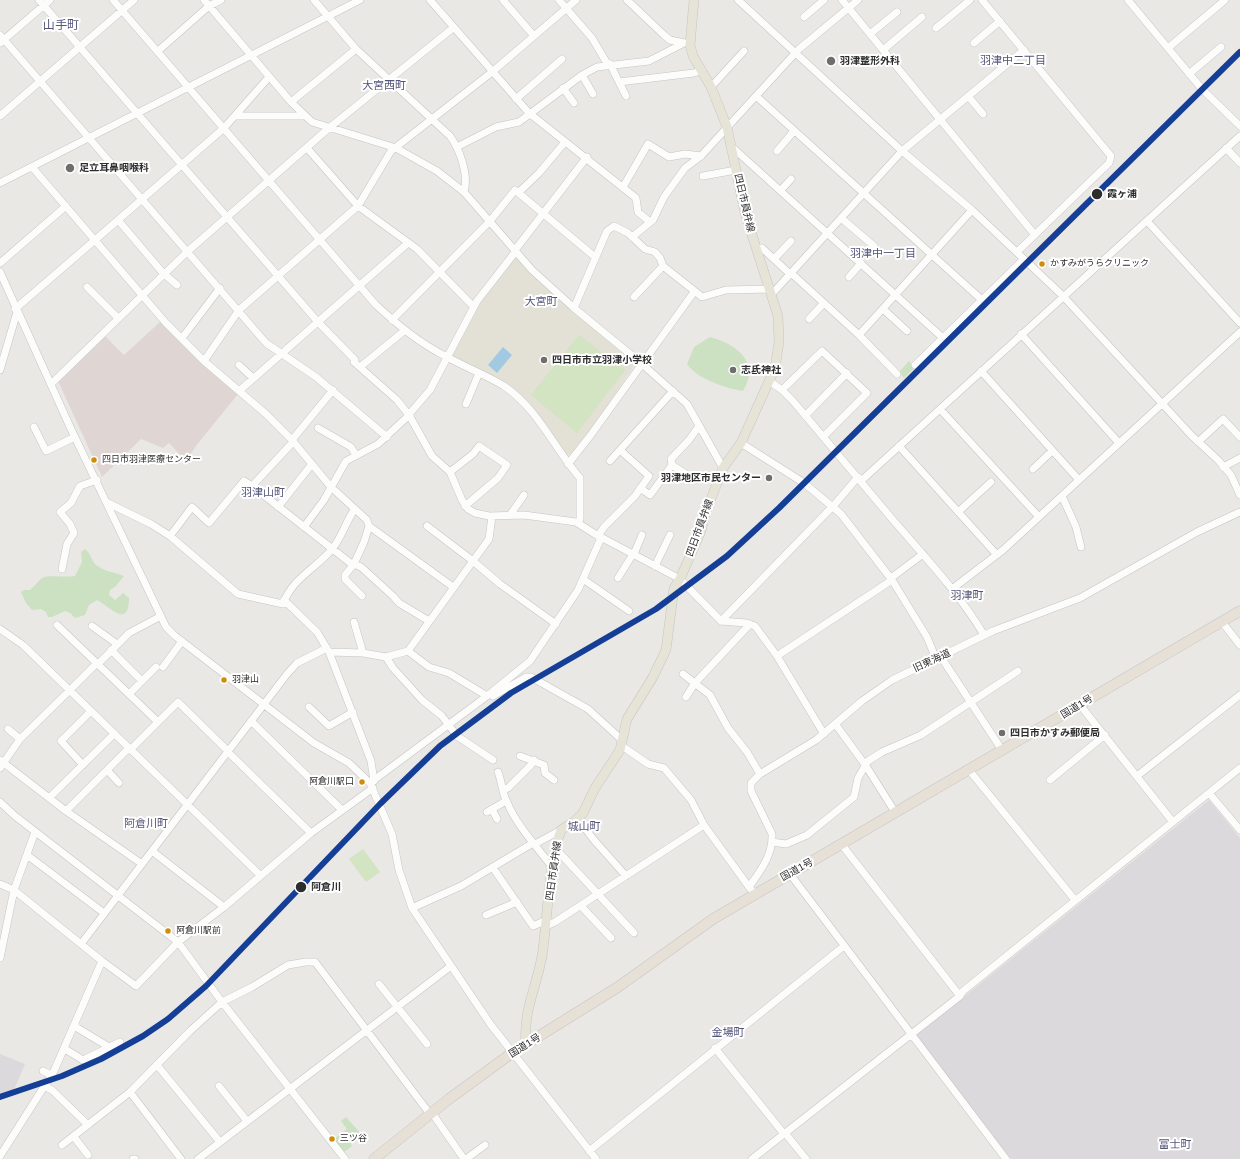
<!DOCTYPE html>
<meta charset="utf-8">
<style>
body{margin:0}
canvas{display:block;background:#eae8e5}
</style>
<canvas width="1240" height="1159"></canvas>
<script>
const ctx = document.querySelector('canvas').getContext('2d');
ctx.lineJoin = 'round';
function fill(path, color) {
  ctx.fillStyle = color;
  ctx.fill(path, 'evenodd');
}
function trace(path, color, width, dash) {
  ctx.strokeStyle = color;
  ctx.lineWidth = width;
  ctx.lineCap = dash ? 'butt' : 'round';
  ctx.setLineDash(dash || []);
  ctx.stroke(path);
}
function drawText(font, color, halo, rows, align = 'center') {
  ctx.font = font + ' Arial,"Noto Sans JP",sans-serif';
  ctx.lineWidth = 4;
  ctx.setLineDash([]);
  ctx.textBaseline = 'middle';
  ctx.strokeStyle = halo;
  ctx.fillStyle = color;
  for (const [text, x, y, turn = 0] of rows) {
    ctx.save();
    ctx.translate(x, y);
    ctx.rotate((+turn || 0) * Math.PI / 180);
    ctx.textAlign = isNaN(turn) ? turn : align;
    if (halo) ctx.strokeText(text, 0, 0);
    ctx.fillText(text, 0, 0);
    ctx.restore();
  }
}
fill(new Path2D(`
 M1209 800 1240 838V1159H1011L916 1035Z
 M0 1054 25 1064 14 1090 0 1094Z`), '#dbd9db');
fill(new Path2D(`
 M515 257 538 280 635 364 598 420 575 450 567 456 561 446 518 392 451 356 481 300Z`), '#e3e0d5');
fill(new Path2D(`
 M161 321 238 394 196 446 186 461 169 443 163 448 141 439 102 477 57 379 104 335 124 355Z`), '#dfd6d4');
fill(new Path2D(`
 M710 337C736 344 761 362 743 391 725 388 697 379 687 364L694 347Z
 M909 361 914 368 904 378 899 372Z
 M85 549C91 553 91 560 96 565 105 572 114 572 124 576L115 587 110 590 109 595 115 600 123 593 129 598C129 630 109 606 97 600L89 605 85 615 75 618 70 613 65 611 52 617H48L46 612 41 609 32 610 26 603 21 592 24 590H30C34 587 38 581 42 578 48 574 65 578 75 576L82 562 81 552Z
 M346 1117 363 1136 351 1144 352 1146 344 1152 334 1139 347 1129 341 1121Z`), '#cbe1c2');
fill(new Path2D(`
 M579 335 625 370 577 433 531 395Z
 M363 849 380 872 366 882 349 859Z`), '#d2e4c1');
fill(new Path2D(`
 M503 347 512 355 497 373 488 365Z`), '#a2c9e2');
const minor = new Path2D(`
 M39 0 318 322 355 360 354 362 397 400 409 415 432 456 450 472 462 500 468 509 475 513 489 516 524 515 576 522 595 534 680 579 721 621 746 623 755 626 777 656 824 734
 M113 0 376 305C398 325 419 343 447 357 465 367 486 375 504 386 538 409 554 448 580 478V519L578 523
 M204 0 291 102 312 122 396 148 437 171 464 192 532 270 574 308 641 363 687 404 723 468
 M314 0 356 49 450 136C460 150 469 175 464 192
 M430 0 529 113 636 198 638 212 650 222
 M503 0 534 36
 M559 0 592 38 608 65
 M627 0 664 35 670 40 684 43
 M738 0 902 151 972 210 1063 296 1192 436 1218 460 1231 475 1240 495
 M842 0 1035 235
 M982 0 1111 156 1109 163 1017 252
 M1128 0 1202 89 1240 126
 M804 17 824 0
 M936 28 970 0
 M870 34 897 12
 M0 35 266 343 316 377 387 437
 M0 43 50 0
 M974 43 1000 21
 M1168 48 1225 0
 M883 50 922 17
 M158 51 209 6 221 0
 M610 64 626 96
 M1189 74 1221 47
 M582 75 593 94
 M619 82 694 73 702 70
 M711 87 744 51
 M563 88 574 103
 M756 96 982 300
 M968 96 983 114
 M516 99 562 59
 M291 102 356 49
 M0 116 134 0
 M235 116H304
 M457 147 496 127 519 122 582 75 597 67 649 61 684 43
 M732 147 943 338
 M307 148 358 206 417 249 473 306
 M1226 148 1240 163
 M777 151 794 131
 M32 167 166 323 204 361 266 414 292 440 331 487 367 520 369 526 453 587
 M703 176 736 170
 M0 183 360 0
 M623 187 648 144 669 157 685 154 701 156
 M781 190 791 179
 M519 192 539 173 565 142
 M841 218 874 246
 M118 220 163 273 177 285
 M1147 221 1240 323
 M632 237 653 220 664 197 685 168 701 156 799 49 858 0
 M95 240 224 128 269 77
 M762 248 790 274
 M515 250 587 157
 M774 259 791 241
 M0 263 66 206
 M0 272 71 429 166 627 175 636 314 743 349 763 370 783 392 834 399 870 412 908 491 1025 596 1159
 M791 273 859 335
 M849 277 861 263
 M87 287 118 318
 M771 295 902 151 1024 50
 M634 297 663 266
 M574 308 607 231 614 226 628 233 645 249 655 252 660 258 663 266 702 297 726 290 770 289
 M15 309 95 240
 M883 309 907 331
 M809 319 824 303
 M392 320 490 221 515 190 595 257
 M1021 334 1119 443
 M182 338 220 288
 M204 361 239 310 358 206 391 151 492 72 576 0
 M239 365 253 378
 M915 365 1024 259
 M360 367 404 331
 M0 370 17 312
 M981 371 1079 480
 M897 374 859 335 972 210
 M769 381 782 390 793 401C827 441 860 481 893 520 925 557 959 593 984 635
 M51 384 188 251 329 128 453 28
 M782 390 822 351 867 393 824 436
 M239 391 408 243
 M466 404 479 373
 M940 409 1039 517
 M805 416 847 373
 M34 427 46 451 75 437
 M318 428 351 447 356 455
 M292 440 333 390
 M1198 442 1223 419 1240 437
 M741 443 804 483 841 514 892 580 927 637 936 659
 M899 446 997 555
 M610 461 673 391
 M568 464 590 436 694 292
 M672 465 671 459 689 440 699 426
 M1223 467 1240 458
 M1033 469 1052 451
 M450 472 473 454 479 446 507 465 498 478 465 506
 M862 480 1240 136
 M252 486 353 565
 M640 488 650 495 672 465 695 480
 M1062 496 1076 527 1081 547
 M108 503 151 524 170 536 238 594 283 604C292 578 317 568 333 548 342 536 346 522 354 510
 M278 507 312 464
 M958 512 991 482
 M510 515 524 495
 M427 526 473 561 489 539 492 516
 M304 527 324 500 346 461 378 444 405 419 430 390 477 301 516 251
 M170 536 192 507 209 523 244 481 252 486 293 442
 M598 536 604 527 635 496 649 476 621 451
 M634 554 642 535
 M354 564 364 542 369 526
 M655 566 670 535
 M62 569 67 544 74 533 70 524 60 512 71 503 80 486 97 480
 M618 578 633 554
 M891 578 923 554
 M583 579 629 611
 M952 589 1003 550 1240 332
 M362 596 345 579V575L354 564 361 567 393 596 399 603 429 621
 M284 600 317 632 329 652 371 761 374 781
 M721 621 835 504 858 477
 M354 622 363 653
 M1222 622 1240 645
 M57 625 158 722
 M92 626 117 644
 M0 629 23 645 260 875
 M111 650 142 681
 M408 651 473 561 500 584 556 624
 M329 652 363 653 386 657 408 651 429 667 449 673 487 696
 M777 656 892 580
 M386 657 393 668 422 700 442 716 457 736 493 760
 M941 657 1002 750
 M98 664 129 633 161 616
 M163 667 182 641
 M683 674 710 695 728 728 747 752 760 774
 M70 690 97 663
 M129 694 156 667
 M493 696 526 677H531L588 709 622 740
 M686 697 695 683 750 624
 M971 702 1018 671
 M1080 705 1173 822
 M309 707 329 726 353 712
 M251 721 342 810
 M836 725 866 766 895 812
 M8 729 20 739
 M622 746 648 764 664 768 691 800 704 825 749 887
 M130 750 178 702 228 751
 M228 752 311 833
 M520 756 544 765 545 773 554 780
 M0 760 66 811 142 864
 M83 765 61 741 91 711
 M0 768 20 739 70 690
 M107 770 119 783
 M969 770 1075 900
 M498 772C502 782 502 793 507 802 517 826 537 847 553 868
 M1137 776 1240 695
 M1050 780 1105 735
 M370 783 487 696 530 661 578 590 601 538
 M504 789 508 788 531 765 534 760
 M1209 793 1240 830
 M49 798 114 734
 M0 802 15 816 178 942 222 1002 345 1159
 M492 809 497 819
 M66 811 129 748
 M487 812 506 801
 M578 819 594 840 626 876
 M772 842 786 844 807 835 854 797 858 778 868 761 882 752 921 735 971 702
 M535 844 561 830
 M842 845 960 996
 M556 849 634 933
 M152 851 224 907
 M27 855 104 913
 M493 868 533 926 547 920
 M790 874 1006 1159
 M0 884 14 890 102 961 54 1071 0 1156
 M755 894 749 887C761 870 773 855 772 834L751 791V783L760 774 816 740 862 701 892 680 993 631 1080 598 1197 532 1240 512
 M581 906 611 938
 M412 908 461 886 533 843
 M486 915 517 902
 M546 926 555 922 704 825
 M81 944 287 674 297 663 327 648
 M0 958 14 890 35 832
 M102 961 136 986 178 942 224 907 311 833 373 788
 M379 984 427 1044
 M74 1026 109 1047
 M715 1048 784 1134
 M65 1049 83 1060 120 1042
 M157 1065 220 1142
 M43 1071 51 1075
 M219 1086 247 1121
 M46 1087 52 1090 88 1125
 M130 1092 181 1159
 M432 1113 464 1159
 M785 1133 806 1159
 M74 1137 88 1155
 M62 1145 130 1092 190 1031 222 1002 252 987 288 965 306 962H315L430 1114
 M589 1151 844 946
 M133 1159H135
 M198 1159 451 966
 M466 1159 485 1145
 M752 1159 960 996 963 991 1240 768`);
const major = new Path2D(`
 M526 1045C523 1010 536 989 542 956 548 917 548 866 561 830L575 821 583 813 595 788 620 750 627 719 653 677 666 650 674 588 680 579 701 531 705 514 723 468 741 443 775 368 779 342 778 316 745 213 727 127 711 87 693 56 690 45 694 0`);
const highway = new Path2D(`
 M374 1159 449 1099 512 1053 618 987 713 919 1240 611`);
trace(minor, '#c4c4c4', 8);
trace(major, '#c6c5c3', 10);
trace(highway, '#c6c5c3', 11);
trace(minor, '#fcfcfb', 7);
trace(major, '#e6e4d7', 9);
trace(highway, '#e7e0d7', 10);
trace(new Path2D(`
 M0 1097 62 1076 101 1059 143 1036 168 1019 206 986 380 804 440 746 511 693 656 609 727 556 779 508 1240 52`), '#153f97', 6);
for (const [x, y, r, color] of [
 [831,61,5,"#6f6e6d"],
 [70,168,5,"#6f6e6d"],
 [1097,194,6,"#2d2d2d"],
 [1042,264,3.5,"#cf8e09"],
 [544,360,4,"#6f6e6d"],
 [733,370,4,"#6f6e6d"],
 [94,460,3.5,"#cf8e09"],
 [769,478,4,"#6f6e6d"],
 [224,680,3.5,"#cf8e09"],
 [1002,733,4,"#6f6e6d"],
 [362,782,3.5,"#cf8e09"],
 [301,887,6,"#2d2d2d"],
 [168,931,3.5,"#cf8e09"],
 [332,1139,3.5,"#cf8e09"]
]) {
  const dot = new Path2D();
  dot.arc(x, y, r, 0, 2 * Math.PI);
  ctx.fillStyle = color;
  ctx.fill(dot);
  trace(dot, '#fff', 1.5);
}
drawText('9px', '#2d2d2d', '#fff', [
 ["かすみがうらクリニック",1050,264],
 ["四日市羽津医療センター",102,460],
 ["羽津山",232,680],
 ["阿倉川駅口",354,782,"right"],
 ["阿倉川駅前",176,931],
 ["三ツ谷",340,1139]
], 'left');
drawText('bold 10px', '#2d2d2d', '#fff', [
 ["羽津整形外科",840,61],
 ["足立耳鼻咽喉科",79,168],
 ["四日市市立羽津小学校",552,360],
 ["志氐神社",741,370],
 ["羽津地区市民センター",761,478,"right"],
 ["四日市かすみ郵便局",1010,733]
], 'left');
drawText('bold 10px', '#2d2d2d', '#fff', [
 ["霞ヶ浦",1107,194],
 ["阿倉川",311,887]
], 'left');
drawText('10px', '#2d2d2d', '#fff', [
 ["四日市員弁線",744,203,77],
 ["四日市員弁線",700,528,-70],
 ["旧東海道",932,661,-25],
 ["国道1号",1077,707,-31],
 ["国道1号",797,870,-29],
 ["四日市員弁線",554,871,-82],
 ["国道1号",525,1046,-32]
]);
drawText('11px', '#535579', '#fff', [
 ["羽津中二丁目",1013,61],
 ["大宮西町",384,86],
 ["羽津中一丁目",883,254],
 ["大宮町",541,302],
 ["羽津山町",263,493],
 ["羽津町",967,596],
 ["阿倉川町",146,824],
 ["城山町",584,827],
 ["金場町",728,1033],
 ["富士町",1175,1145]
]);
drawText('12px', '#535579', '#fff', [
 ["山手町",61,26]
]);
</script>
